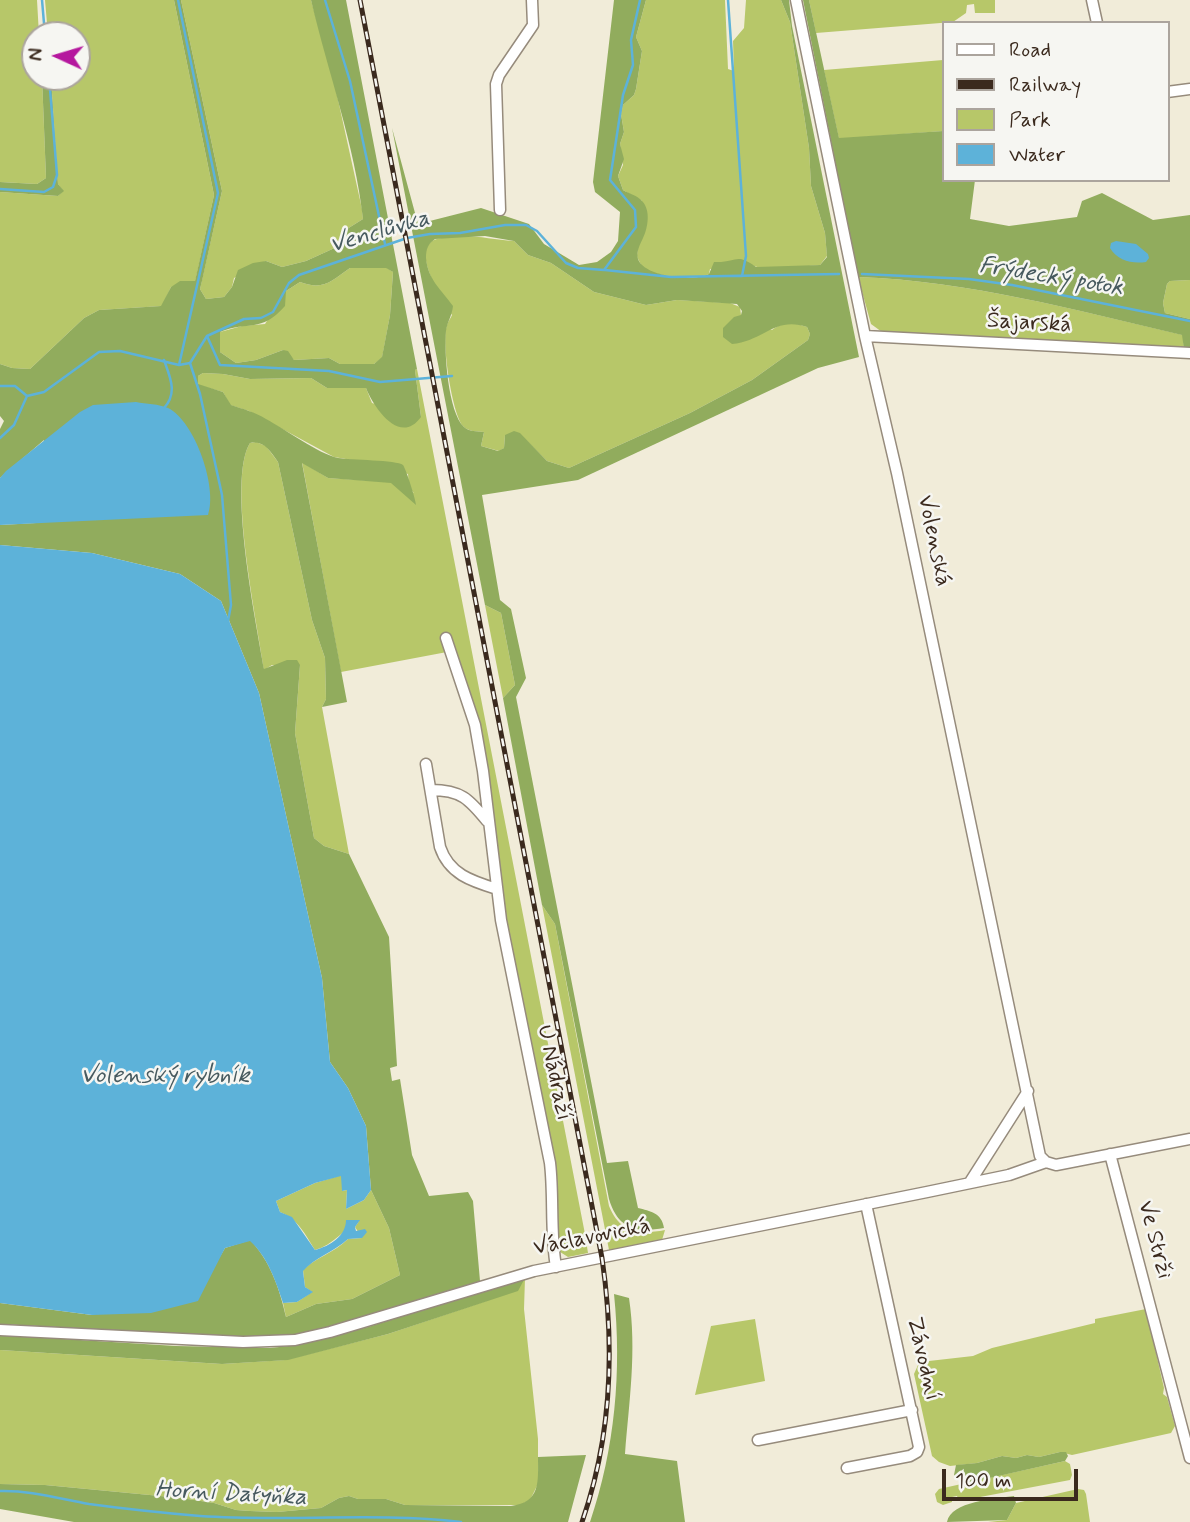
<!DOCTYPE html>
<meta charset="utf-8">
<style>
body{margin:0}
#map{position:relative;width:1190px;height:1522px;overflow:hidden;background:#f1ecd9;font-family:Mynerve,sans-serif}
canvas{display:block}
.legend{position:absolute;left:942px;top:21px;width:228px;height:161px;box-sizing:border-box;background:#f6f6f2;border:2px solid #aba49d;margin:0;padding:9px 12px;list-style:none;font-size:21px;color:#3b2a1e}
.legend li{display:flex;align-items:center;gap:14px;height:35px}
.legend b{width:35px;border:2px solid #aba49d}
.north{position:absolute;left:21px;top:21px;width:70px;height:70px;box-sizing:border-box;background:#f6f6f2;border:2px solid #aba49d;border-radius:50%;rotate:274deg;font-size:19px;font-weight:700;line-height:28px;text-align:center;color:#3b2a1e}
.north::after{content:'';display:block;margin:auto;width:24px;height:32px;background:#b5179e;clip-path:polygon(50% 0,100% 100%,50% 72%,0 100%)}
.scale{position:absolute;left:942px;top:1469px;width:136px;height:32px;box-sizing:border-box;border:4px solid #3b2a1e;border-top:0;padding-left:9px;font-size:21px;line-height:24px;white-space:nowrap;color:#3b2a1e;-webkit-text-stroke:5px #f6f6f2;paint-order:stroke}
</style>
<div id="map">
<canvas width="1190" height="1522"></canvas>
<ul class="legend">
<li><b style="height:9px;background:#fff"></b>Road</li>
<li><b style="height:9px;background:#3b2a1e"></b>Railway</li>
<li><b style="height:19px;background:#b7c769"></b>Park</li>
<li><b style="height:19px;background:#5db2d9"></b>Water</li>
</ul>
<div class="north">N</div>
<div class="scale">100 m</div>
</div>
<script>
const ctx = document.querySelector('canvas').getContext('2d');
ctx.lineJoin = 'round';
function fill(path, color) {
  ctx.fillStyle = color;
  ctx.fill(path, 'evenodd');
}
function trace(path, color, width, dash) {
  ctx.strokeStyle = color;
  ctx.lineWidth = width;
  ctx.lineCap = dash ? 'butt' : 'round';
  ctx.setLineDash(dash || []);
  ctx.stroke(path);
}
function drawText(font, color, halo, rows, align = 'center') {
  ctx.font = font + ' Mynerve,sans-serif';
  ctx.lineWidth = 5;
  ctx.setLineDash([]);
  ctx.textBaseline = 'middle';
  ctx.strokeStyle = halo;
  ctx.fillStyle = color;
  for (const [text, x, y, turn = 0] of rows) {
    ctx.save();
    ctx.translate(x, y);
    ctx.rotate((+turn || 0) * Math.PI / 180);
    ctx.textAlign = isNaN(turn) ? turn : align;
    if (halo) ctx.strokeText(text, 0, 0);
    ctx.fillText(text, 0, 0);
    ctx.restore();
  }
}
fill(new Path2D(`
 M0 0H37L39 35H35V77H42L46 178 37 184 0 182Z
 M45 0H174L214 195 195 282 171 287 162 306 99 310 84 318 30 369 12 368 0 364V192L58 196 63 191 58 184 51 77H77V35H48Z
 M181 0H311L335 86 362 209 363 219 347 229 339 246 306 261 282 267 266 261 234 278 232 287 224 297 206 299 200 289 222 191Z
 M646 0H725L728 69 734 71 733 41 744 28 746 0H781L790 22 809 148 811 186 825 233 827 256 820 265C803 266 764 273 750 264L710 269 709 274C697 280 659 277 647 270 641 267 639 261 637 256L642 201 623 190 618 176 623 165 620 144 624 132 621 114 623 105 634 95 636 89 642 51 636 37Z
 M809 0H995V13H975L974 4 967 5 966 13 953 22 816 33Z
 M943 60V131L839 139 824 70Z
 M462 236C481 236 496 240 514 241L528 255 551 263 594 292 646 305 677 300 730 303 740 307 741 315 772 330C784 321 793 322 807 327L810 334 808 340 752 380 690 413 569 468 547 461 527 441 505 435 504 448 499 451 481 446 484 432C477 431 468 432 463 426 452 414 441 340 447 325 448 321 451 318 452 315 444 301 410 252 434 240 441 237 453 237 462 236Z
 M350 268H387L393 272 390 315 382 358 374 364H340L329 358 294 360 283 350 256 360 236 363 220 352V332L242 326 265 324 286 291 300 282C324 291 331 281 350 268Z
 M858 277C969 281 1075 310 1183 335L1184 349 882 332 871 324Z
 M1190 280V319L1165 313 1163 303 1167 284 1170 281Z
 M417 369 585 1234 588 1253 568 1257 557 1250 556 1169 515 961 505 928 482 751 447 652 341 672 302 462 328 478 391 482 414 493 409 488 408 474 364 462 334 457 249 411 230 405 223 392 198 385V376L203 373 223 374 250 379 311 378 327 388H366L372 403 421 417 415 370Z
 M256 442 266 446 278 462 312 620 325 658 326 699 322 707 349 854 324 846 314 838 295 733 300 665H272L264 670C257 622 227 480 250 443Z
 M485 605 501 613 515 685 503 698Z
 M542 905 555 924 609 1206C620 1233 639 1235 665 1230L662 1240 609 1250Z
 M342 1175V1191L347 1190 346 1209 364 1200 371 1190 389 1228 400 1275 352 1299 316 1304 286 1317 283 1303 297 1302 312 1292 305 1287 303 1270C316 1257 334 1253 348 1239L362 1238 355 1227 359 1221C343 1230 333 1245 315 1250 305 1234 298 1219 280 1212L276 1201 315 1183Z
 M525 1278 524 1309 538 1439V1484L530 1500 520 1505H405L386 1499H358L349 1496 339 1498 321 1508 277 1512 250 1511 236 1510 214 1503 181 1498 45 1485 0 1484V1350L222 1364 285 1360 388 1334 486 1301Z
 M1146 1309 1164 1388 1163 1394 1167 1397 1175 1426 1171 1433 1072 1455 1060 1452 1039 1457 1027 1455 1016 1458 1002 1456 977 1463 950 1466 939 1462 932 1456 914 1374 918 1365 929 1361 973 1356 992 1348 1095 1323V1319Z
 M755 1319 765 1381 695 1395 711 1326Z
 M1065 1461 1070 1464 1072 1475 1070 1480 959 1501 957 1496 952 1497V1502L943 1505 937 1502 935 1494 939 1489Z
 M1078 1489 1084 1490 1086 1494 1090 1522H988L1007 1520 1016 1503Z`), '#b7c769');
fill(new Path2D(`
 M174 0H181L222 191 202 281 200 289 206 299 224 297 232 287 238 270 253 263 266 261 282 267 306 261 339 246 347 229 363 219C355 145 328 73 311 0H346L417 369 415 370 421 417C400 446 374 408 366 388H327L311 378 250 379 223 374 203 373 198 376V384L223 392 231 405C243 409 255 412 266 419 285 429 319 454 338 458 350 460 397 460 403 465 406 469 416 500 416 505L391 483 328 478 302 463 347 702 322 707 326 699 325 658 312 620 278 462C270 451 264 440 250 443 227 480 256 622 264 669L287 660H297L300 665 295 733 314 838 324 846 349 854 389 937 397 1066 390 1068 392 1081 400 1079 412 1155 429 1196 468 1192 473 1201 480 1281 314 1331 290 1336 248 1337 0 1324V1303L92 1315 215 1265 225 1248 250 1240C270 1260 280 1290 286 1317L316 1304 352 1299 400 1275 389 1228 371 1190 366 1126 348 1088 330 1062 322 978 259 693 221 601 180 574 92 553 0 545V525L36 523 44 440 0 478V429L4 421 0 416V364L12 368 30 369 84 318 99 310 161 306 171 287 180 281H195L214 195ZM350 268H386L393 272 390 315 382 357 374 364H340L329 358 294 360 288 351 283 350 256 360 236 363 220 352V332C249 320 260 334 285 306L286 291 300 282C324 291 331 281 350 268Z
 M614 0H646L636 37 642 51 636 89 634 95 623 105 621 114 624 132 620 144 624 159 618 176 623 190C628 193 638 196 642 201 651 210 648 228 643 238 640 245 636 251 638 259 644 277 694 282 709 274L714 262C738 263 735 252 756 267L820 265 827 257 825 233 811 186 809 148 790 22 781 0H789L792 26 859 357 818 368 578 480 482 495 500 600 511 609 526 678 516 697 607 1163 628 1161 638 1208C650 1211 662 1213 664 1228 636 1233 618 1229 609 1199L555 924 542 905 503 698 515 685 501 613 485 605 392 128 418 224 481 208 529 224 544 244 579 265 597 262 611 252 618 241 620 212 595 192 593 182ZM485 236 514 241 528 255 551 263 594 292 646 305 677 300 737 304 742 311 741 315 734 317 723 328V337L732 344C764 341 775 316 807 327L810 334 808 340 752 380 690 413 569 468 547 461 520 433 514 431 505 435 504 448 498 451 481 446 484 432C477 431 469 432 464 427 448 412 444 352 446 331 447 322 452 316 453 306 441 289 428 280 426 258 426 249 428 244 435 239Z
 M803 0H809L839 138 943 131V180H975L970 219 1009 226 1077 217 1082 201 1102 193 1153 220 1190 215V280L1170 281 1167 284 1163 303 1165 313 1190 319V350L1184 349 1182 335C1075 310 969 281 858 277Z
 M42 77H51L58 184 64 191 58 196 0 192V182L37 184 46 178Z
 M525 1278 518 1291 388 1334 288 1360 222 1364 0 1350V1335L176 1346 270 1348 298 1345 368 1327Z
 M614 1294 629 1298C637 1351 629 1402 625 1454L677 1461 685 1522H590C615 1449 622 1371 614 1294Z
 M1060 1452H1066L1068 1456 1065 1461 963 1484 954 1475 956 1465 977 1463 1002 1456 1016 1458 1027 1455 1039 1457Z
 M586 1455 568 1522H74L0 1509V1484L45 1485 181 1498 214 1503 236 1510 250 1511 277 1512 321 1508 339 1498 349 1496 358 1499H386L405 1505 511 1506C541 1502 538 1482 538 1457Z
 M1014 1496 1016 1503 1007 1520 947 1522C951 1501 995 1499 1014 1496Z`), '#91ac5d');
fill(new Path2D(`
 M1116 241 1136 244 1148 254 1149 258 1146 262C1132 264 1118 261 1110 248L1111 243Z
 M136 402C146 404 159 404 168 408 195 421 218 488 208 515L0 525V478L6 471 80 412 93 405Z
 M0 545 92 553 180 574 221 601 259 693 322 978 330 1062 348 1088 366 1126 371 1190 364 1200 346 1209 347 1190 342 1191 341 1176 315 1183 276 1201 280 1212 292 1217 315 1250C330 1246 346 1236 346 1220H360L355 1227 356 1231 365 1229 367 1232 362 1238 348 1239C334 1252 315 1257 303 1271L305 1287 313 1292 297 1302 283 1303C276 1281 267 1256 250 1241L225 1248 198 1301 151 1313 92 1315 0 1303Z`), '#5db2d9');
trace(new Path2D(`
 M42 0 45 35
 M178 0 218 193 179 365
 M325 0 350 81 385 244
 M728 0 746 256 742 276
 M0 189 44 192 53 187 57 175 49 77
 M605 270 671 277 839 274
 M862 274 969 279 1012 285 1190 321
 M207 336 220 365 329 371 380 382 452 376
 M190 363 200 394 222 495 231 605 228 621
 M0 386H15L27 396 44 392 99 352 120 351 179 365 190 363 207 336 244 319 261 318 273 312 289 283 299 275 407 238 430 234 460 233 505 225H526L537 231 566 263 578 268 604 270 636 227 635 210 610 180 623 95 633 65 631 40 640 0
 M164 408C178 393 170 377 164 360
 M0 438 14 425 27 396
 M0 1491C30 1490 60 1499 89 1504 126 1509 164 1513 200 1516 287 1522 375 1512 461 1522`), '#5db2d9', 2.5);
const minor = new Path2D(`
 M796 0 865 336 897 473 1040 1156 1046 1162
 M1092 0 1097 23
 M1167 92 1190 89
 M500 210 496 84 499 75 533 25 532 0
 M865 336 1190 353
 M446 638 475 725 483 771 501 920 550 1163C554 1197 550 1232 556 1267
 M426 764 440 847C449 874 471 881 497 889
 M431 790C461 790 469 799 487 821
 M1110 1154 1190 1458
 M970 1182 1028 1091
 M0 1330 243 1342 295 1340 330 1332 534 1271 927 1192 1009 1175 1046 1162 1056 1165 1190 1139
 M758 1440 912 1410
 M847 1468 910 1456 917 1452 919 1447 866 1204`);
trace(minor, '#968b7c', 13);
trace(minor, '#fff', 10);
const rail = new Path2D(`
 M360 0 602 1258C615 1347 612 1436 582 1522`);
trace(rail, '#3b2a1e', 5);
trace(rail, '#f6f6f2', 2.5, [8]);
drawText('23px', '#3b2a1e', '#f6f6f2', [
 ["Šajarská",1029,324,3],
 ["Volenská",933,541,78],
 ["U Nádraží",553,1073,78],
 ["Václavovická",592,1238,-11],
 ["Ve Strži",1154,1240,75],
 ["Závodní",922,1359,77]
]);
drawText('italic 24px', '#475a5f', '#f6f6f2', [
 ["Venclůvka",380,233,-16],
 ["Frýdecký potok",1051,278,9],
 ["Volenský rybník",165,1077],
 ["Horní Datyňka",231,1495,3]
]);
</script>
